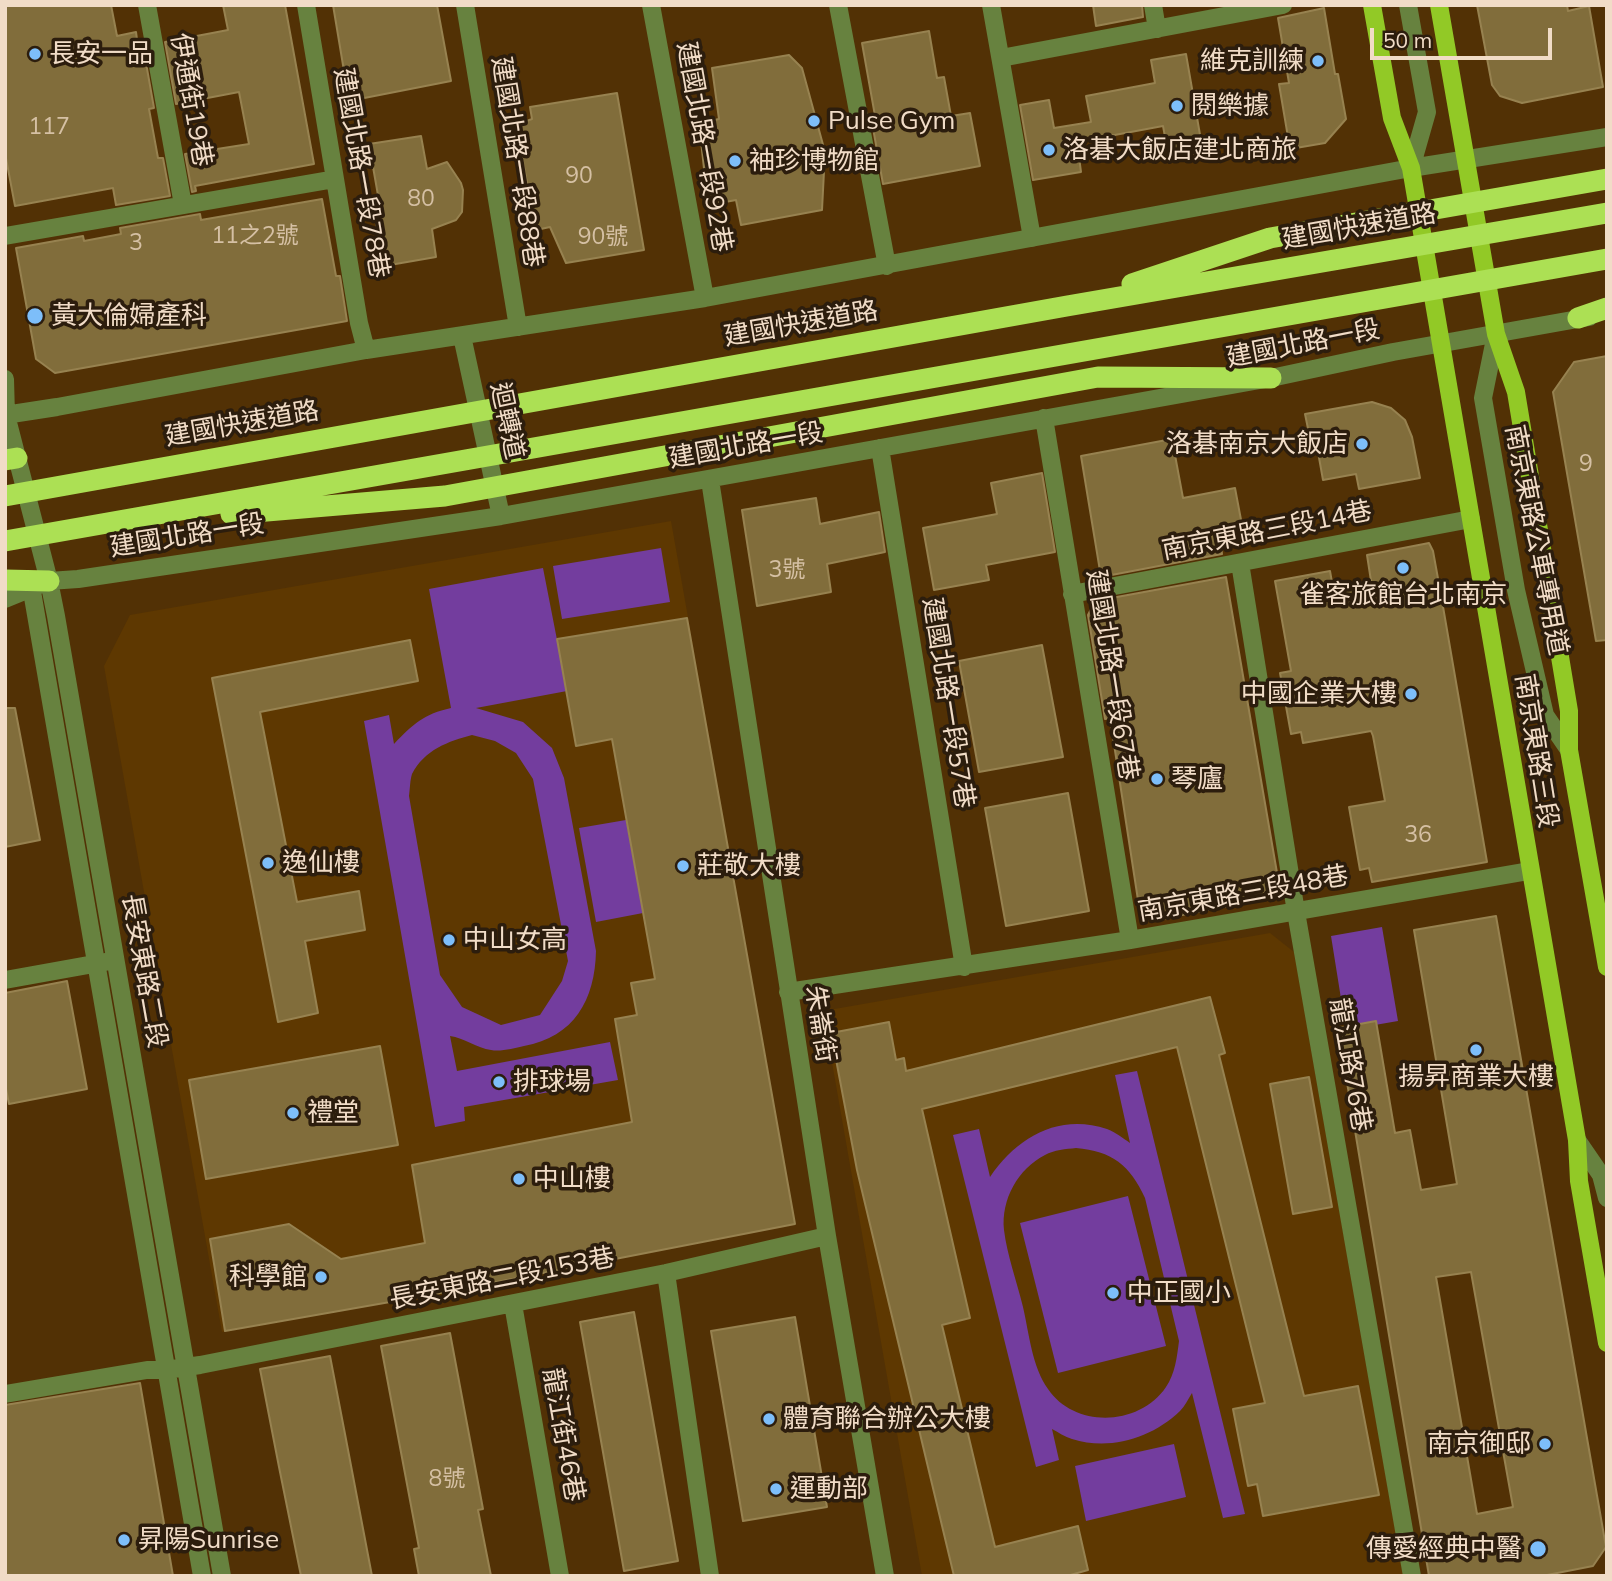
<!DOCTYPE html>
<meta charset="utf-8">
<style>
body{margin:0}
#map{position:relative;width:1612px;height:1581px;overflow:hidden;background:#523105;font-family:Mulish,sans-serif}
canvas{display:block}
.frame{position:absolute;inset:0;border:7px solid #f1dcc7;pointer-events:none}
.scale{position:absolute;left:1370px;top:28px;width:182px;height:32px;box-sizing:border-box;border:4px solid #f1dcc7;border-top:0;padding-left:9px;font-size:21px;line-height:24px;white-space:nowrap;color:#f1dcc7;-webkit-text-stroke:5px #2c1d0d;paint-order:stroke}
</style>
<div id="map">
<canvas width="1612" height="1581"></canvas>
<div class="frame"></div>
<div class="scale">50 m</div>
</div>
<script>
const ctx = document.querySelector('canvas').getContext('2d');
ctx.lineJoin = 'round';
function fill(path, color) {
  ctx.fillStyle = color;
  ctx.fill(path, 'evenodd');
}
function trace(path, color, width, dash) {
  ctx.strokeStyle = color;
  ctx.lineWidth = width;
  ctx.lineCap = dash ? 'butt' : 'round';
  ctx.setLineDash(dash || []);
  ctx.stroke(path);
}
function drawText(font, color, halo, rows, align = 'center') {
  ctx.font = font + ' Mulish,"Noto Sans TC",sans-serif';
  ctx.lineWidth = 7;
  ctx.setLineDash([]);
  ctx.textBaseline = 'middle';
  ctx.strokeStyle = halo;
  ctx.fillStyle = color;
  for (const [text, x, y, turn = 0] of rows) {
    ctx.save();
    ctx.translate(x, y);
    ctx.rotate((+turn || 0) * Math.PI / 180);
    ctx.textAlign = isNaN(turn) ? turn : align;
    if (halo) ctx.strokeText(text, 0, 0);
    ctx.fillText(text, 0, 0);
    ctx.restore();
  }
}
fill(new Path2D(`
 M671 521 795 1224 222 1332 104 666 130 615Z
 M1270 933 1294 952 1403 1575 922 1576 823 1011Z`), '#5e3801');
fill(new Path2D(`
 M661 548 670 602 562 619 553 566Z
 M543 568 567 691 476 708 523 722 552 748 564 778 596 951C595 1000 574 1037 524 1046 514 1048 501 1052 491 1050 477 1048 464 1038 450 1036L457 1071 610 1042 618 1080 464 1107 465 1121 435 1127 364 721 389 715 394 744C413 724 424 714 451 708L429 589ZM472 735 495 741 516 753 533 779 568 961 562 981 540 1015 501 1025 462 1007 440 975 409 796C410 789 410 780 412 774 424 750 449 741 472 735Z
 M626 820 643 913 596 922 579 828Z
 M1382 927 1398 1021 1346 1030 1331 936Z
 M1137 1071 1245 1514 1223 1518 1192 1393C1188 1399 1185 1406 1180 1411 1152 1438 1110 1451 1072 1439 1065 1437 1058 1432 1052 1429L1059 1460 1036 1467 953 1135 979 1129 990 1177C1017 1137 1059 1113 1107 1129 1115 1132 1123 1138 1130 1143L1115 1075ZM1076 1148C1112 1151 1130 1165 1145 1198L1179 1341C1177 1357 1175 1374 1166 1387 1140 1426 1075 1429 1048 1389 1032 1367 1029 1333 1023 1307 1017 1282 1007 1255 1004 1230 1001 1199 1018 1169 1045 1155 1054 1150 1066 1149 1076 1148Z
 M1128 1196 1166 1346 1058 1373 1020 1223Z
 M1174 1444 1186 1497 1086 1521 1075 1466Z`), '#733d9e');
const building = new Path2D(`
 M5 5H111L117 36 136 32 138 47 143 46 154 108 149 109 158 158H163L170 196 116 205 113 188 15 206 5 153Z
 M223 5H285L314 164 195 186 196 191 192 192 185 154 249 144 239 92 176 104 165 42 228 30Z
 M333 5H437L451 81 349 101Z
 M1093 5H1142L1143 17 1096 26Z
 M1477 5H1567L1568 11 1589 6 1603 87 1522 103 1500 96 1492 85Z
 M1324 8 1335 74H1338L1346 119 1325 143 1290 149 1279 84 1289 83 1278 18Z
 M929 31 937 78 944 77 951 116 970 113 980 166 883 184 873 128 877 127 862 43Z
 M1186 54 1203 152 1169 158 1163 126 1077 142 1081 172 1033 180 1020 105 1049 100 1054 128 1091 122 1086 96 1155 83 1151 60Z
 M789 55 802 68 825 152 822 210 741 225 736 200 720 203 707 196 699 123 719 119 712 68Z
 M617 93 644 250 566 263 550 227 536 230 516 125 532 119 530 107Z
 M421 136 427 169 447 162 461 183 463 190 462 212 456 220 432 229 436 257 384 266 372 202 379 201 369 144Z
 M322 199 336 276H340L347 321 55 373 36 359 16 248 83 236 84 241 121 234 120 228 200 214 201 220Z
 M1607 356V640L1596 641 1553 392 1574 362Z
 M1372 402 1391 408 1405 420 1412 437 1420 478 1359 489 1356 474 1323 480 1318 452 1313 453 1305 414Z
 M1172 439 1183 498 1235 488 1245 541 1221 545 1222 554 1101 577 1081 456Z
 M1042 473 1055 552 986 565 989 580 934 590 923 528 997 514 991 483Z
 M816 498 820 524 879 512 885 552 827 564 831 592 757 606 742 510Z
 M1429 543 1433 551 1441 595 1487 862 1372 882 1369 868 1360 870 1349 807 1385 801 1373 736 1371 731 1303 743 1301 732 1291 734 1280 673 1291 671 1275 581 1330 571 1333 588 1371 581 1367 555Z
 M1226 577 1281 896 1151 921 1140 913 1110 718 1105 719 1088 615 1095 601Z
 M687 618 795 1224 430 1295 225 1331 210 1239 289 1224 341 1259 425 1243 412 1165 632 1122 615 1019 637 1015 631 983 655 979 612 739 576 746 557 639Z
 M410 640 418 681 260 712 297 902 359 891 365 930 305 941 318 1013 278 1022 212 678Z
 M1042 645 1063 757 979 772 959 661Z
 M5 708H15L40 840 5 847Z
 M1068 793 1089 911 1006 926 985 808Z
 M1496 916 1606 1547 1593 1566 1542 1576H1429L1338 1028 1376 1021 1395 1133 1410 1130 1421 1190 1457 1184 1414 930ZM1471 1272 1513 1507 1477 1514 1436 1277Z
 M67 981 87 1089 9 1104 5 1084V993Z
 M1210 997 1225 1053 1219 1055 1304 1396 1358 1386 1379 1495 1263 1516 1257 1484 1248 1486 1233 1409 1265 1403 1177 1047 922 1109 970 1318 942 1325 995 1547 1078 1526 1088 1570 1067 1576H954L857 1170 831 1033 889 1022 896 1060 904 1058 906 1071Z
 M380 1046 398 1145 206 1179 189 1080Z
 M1309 1077 1332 1207 1293 1214 1270 1084Z
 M634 1312 678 1561 624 1571 580 1322Z
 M795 1317 827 1507 743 1521 711 1331Z
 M450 1333 483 1509 478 1510 491 1576H419L414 1549 419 1548 381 1346Z
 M330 1356 345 1434 372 1576H301L279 1467 260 1369Z
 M140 1383 173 1576H5V1405Z`);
fill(building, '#816d3b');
trace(building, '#978250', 2);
trace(new Path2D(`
 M147 5 183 205
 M306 5 359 323 366 350
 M465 5 518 327
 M651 5 705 298
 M838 5 887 266
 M991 5 1032 238
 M1153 5 1157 29
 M1408 5 1427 112 1411 168
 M1001 58 1283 5
 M5 236 335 179
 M1496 334 1483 398 1516 590 1545 715 1569 750
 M462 336 501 516
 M5 379 6 415 49 581 56 616 222 1576
 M5 415 57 407 366 350 705 298 1411 168 1607 137
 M1044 418 1130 940
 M880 448 964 967
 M710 480 827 1236 885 1576
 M1240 563 1296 912 1412 1576
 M30 580 202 1576
 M1072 594 1471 519
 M5 599 49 581 78 579 501 516 1271 378 1393 352 1589 317
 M5 980 105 962
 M788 992 1130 940 1529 871
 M1577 1140 1601 1175 1607 1198
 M666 1273 710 1576
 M513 1304 560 1576
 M5 1394 147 1370H166L200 1365 666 1273 827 1236`), '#67823f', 18);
trace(new Path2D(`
 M1372 5 1392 118 1411 168 1577 1140 1579 1181 1607 1343
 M1439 5 1496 334 1516 392 1569 711V750L1607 967`), '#92c926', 18);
trace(new Path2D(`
 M1132 284 1270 238 1607 179
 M1578 318 1607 308
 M5 460 17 458
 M5 496 1067 306 1607 213
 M231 514 445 496 1098 377 1271 378
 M5 541 1607 259
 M5 580 49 581`), '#ace054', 21);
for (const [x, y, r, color] of [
 [35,54,7,"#7dbef9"],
 [1318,61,7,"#7dbef9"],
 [1177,106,7,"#7dbef9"],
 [814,121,7,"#7dbef9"],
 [1049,150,7,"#7dbef9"],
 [735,161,7,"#7dbef9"],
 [35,316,9,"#7dbef9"],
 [1362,444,7,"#7dbef9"],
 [1403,568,7,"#7dbef9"],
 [1411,694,7,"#7dbef9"],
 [1157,779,7,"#7dbef9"],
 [268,863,7,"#7dbef9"],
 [683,866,7,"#7dbef9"],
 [449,940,7,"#7dbef9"],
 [1476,1050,7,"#7dbef9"],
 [499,1082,7,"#7dbef9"],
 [293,1113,7,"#7dbef9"],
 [519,1179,7,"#7dbef9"],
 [321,1277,7,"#7dbef9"],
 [1113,1293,7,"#7dbef9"],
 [769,1419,7,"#7dbef9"],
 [1545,1444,7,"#7dbef9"],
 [776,1489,7,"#7dbef9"],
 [124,1540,7,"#7dbef9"],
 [1538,1549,9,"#7dbef9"]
]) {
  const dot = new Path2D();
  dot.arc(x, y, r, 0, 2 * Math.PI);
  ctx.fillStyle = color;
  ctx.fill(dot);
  trace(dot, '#2c1d0d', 2.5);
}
drawText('23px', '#d5c0a4', null, [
 ["117",49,127],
 ["90",579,176],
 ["80",421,199],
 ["11之2號",255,236],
 ["90號",603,237],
 ["3",136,243],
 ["9",1586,464],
 ["3號",787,570],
 ["36",1418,835],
 ["8號",447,1479]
]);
drawText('26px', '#f1dcc7', '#2c1d0d', [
 ["長安一品",49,54],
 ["維克訓練",1304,61,"right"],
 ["閱樂據",1191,106],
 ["Pulse Gym",828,121],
 ["洛碁大飯店建北商旅",1063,150],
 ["袖珍博物館",749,161],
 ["黃大倫婦產科",51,316],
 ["洛碁南京大飯店",1348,444,"right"],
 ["雀客旅館台北南京",1403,595,"center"],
 ["中國企業大樓",1397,694,"right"],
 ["琴廬",1171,779],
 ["逸仙樓",282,863],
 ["莊敬大樓",697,866],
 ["中山女高",463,940],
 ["揚昇商業大樓",1476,1077,"center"],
 ["排球場",513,1082],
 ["禮堂",307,1113],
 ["中山樓",533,1179],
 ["科學館",307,1277,"right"],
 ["中正國小",1127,1293],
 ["體育聯合辦公大樓",783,1419],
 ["南京御邸",1531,1444,"right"],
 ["運動部",790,1489],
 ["昇陽Sunrise",138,1540],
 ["傳愛經典中醫",1522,1549,"right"]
], 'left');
drawText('26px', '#f1dcc7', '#2c1d0d', [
 ["伊通街19巷",191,100,80],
 ["建國北路一段92巷",704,147,80],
 ["建國北路一段88巷",517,162,81],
 ["建國北路一段78巷",361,173,80],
 ["建國快速道路",1359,227,-10],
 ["建國快速道路",801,324,-10],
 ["建國北路一段",1303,344,-11],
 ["迴轉道",507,421,78],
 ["建國快速道路",242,424,-10],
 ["建國北路一段",746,446,-10],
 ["南京東路三段14巷",1267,531,-11],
 ["建國北路一段",187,536,-9],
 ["南京東路公車專用道",1536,540,79],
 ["建國北路一段67巷",1112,675,81],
 ["建國北路一段57巷",948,703,81],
 ["南京東路三段",1536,751,81],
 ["南京東路三段48巷",1243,894,-10],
 ["長安東路二段",144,971,80],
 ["朱崙街",820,1024,81],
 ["龍江路76巷",1350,1065,80],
 ["長安東路二段153巷",502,1279,-11],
 ["龍江街46巷",563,1435,80]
]);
</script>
